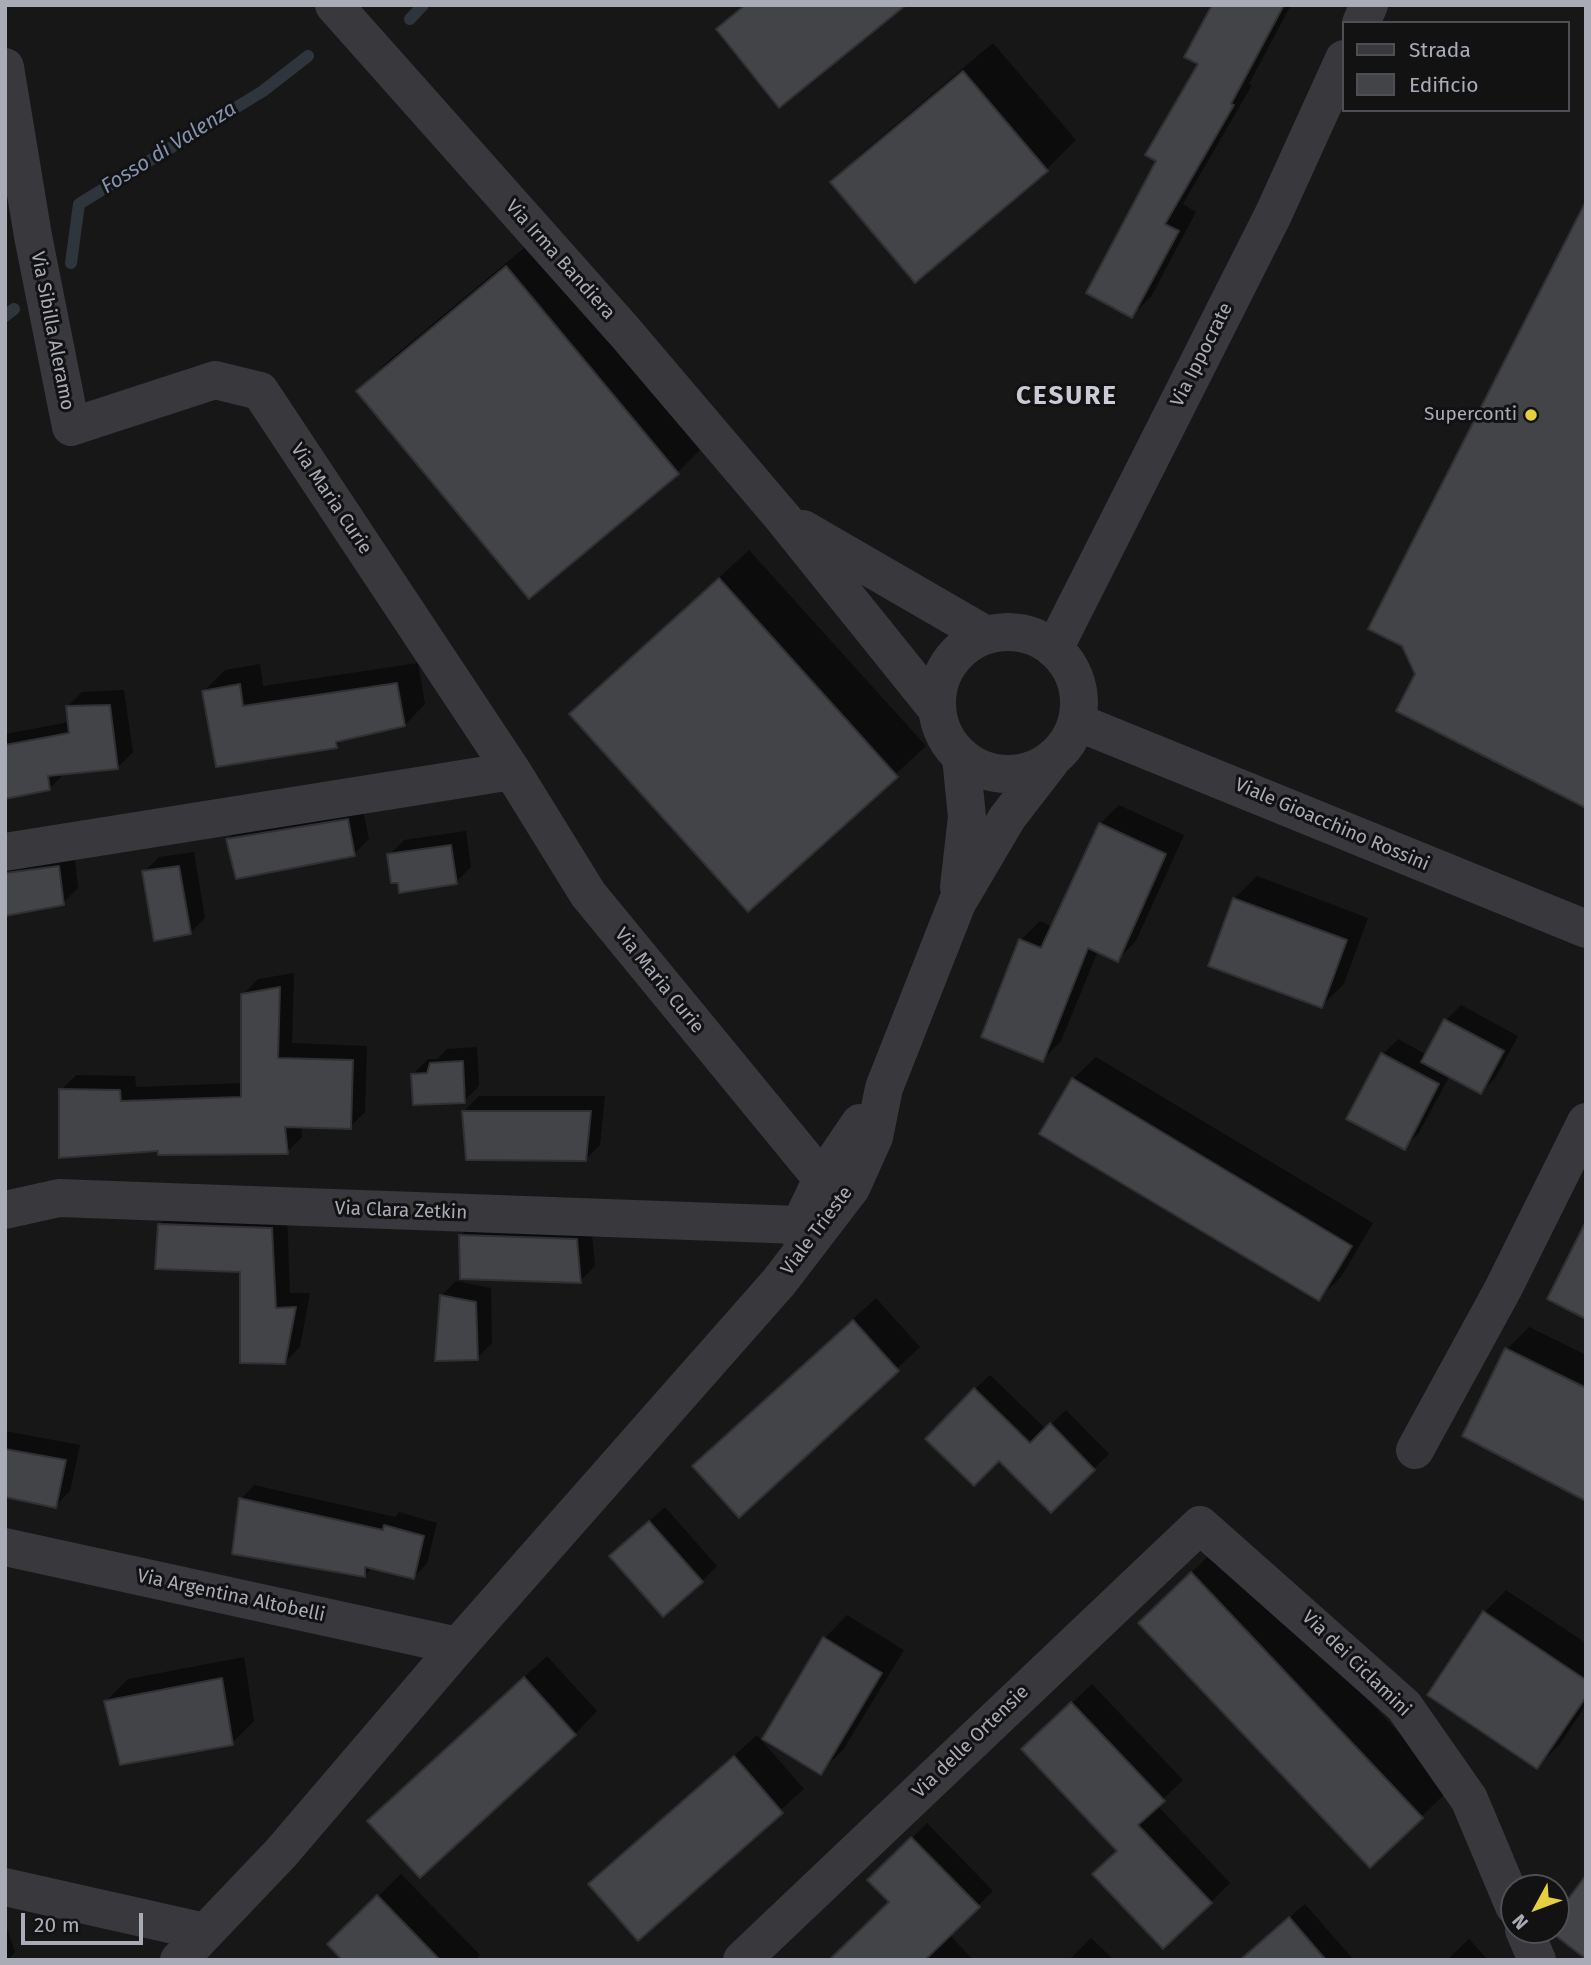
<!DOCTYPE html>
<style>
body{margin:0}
#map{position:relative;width:1591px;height:1965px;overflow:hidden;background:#171718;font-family:"Fira Sans",sans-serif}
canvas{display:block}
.frame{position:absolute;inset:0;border:7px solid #a9abb7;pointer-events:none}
.legend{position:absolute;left:1342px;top:21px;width:228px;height:91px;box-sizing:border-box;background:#121213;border:2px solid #4e4f55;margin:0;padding:9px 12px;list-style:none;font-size:21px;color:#a9abb7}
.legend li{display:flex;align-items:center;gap:14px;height:35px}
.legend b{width:35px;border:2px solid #4e4f55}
.north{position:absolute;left:1500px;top:1874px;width:70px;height:70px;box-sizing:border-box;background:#121213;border:2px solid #4e4f55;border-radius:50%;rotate:229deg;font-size:19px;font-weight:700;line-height:28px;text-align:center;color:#a9abb7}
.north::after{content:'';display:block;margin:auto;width:24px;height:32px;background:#e6ce41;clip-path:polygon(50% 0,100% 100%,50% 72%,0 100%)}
.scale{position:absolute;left:21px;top:1913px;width:122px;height:32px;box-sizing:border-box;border:4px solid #a9abb7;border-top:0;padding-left:9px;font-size:21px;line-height:24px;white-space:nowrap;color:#a9abb7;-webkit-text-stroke:5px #121213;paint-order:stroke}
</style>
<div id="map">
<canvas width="1591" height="1965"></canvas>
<div class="frame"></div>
<ul class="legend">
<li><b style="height:9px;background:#38383d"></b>Strada</li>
<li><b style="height:19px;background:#434448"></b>Edificio</li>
</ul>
<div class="north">N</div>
<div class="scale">20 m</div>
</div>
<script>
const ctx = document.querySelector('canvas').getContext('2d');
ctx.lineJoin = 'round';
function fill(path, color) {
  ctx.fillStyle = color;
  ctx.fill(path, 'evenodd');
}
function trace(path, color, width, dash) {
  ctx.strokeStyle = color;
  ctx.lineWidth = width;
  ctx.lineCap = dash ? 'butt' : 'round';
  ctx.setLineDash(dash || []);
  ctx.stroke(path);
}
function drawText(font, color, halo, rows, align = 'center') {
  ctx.font = font + ' "Fira Sans",sans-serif';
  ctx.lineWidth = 6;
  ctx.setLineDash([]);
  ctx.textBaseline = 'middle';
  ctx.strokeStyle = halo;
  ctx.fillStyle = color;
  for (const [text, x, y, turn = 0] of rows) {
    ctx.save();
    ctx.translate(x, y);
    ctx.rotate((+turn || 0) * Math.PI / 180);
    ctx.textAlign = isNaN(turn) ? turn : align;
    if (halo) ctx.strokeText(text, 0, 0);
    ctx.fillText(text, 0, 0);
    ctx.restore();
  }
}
fill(new Path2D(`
 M1214 5H1291L1249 84 1252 85 1183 204 1196 212 1151 297 1131 316 1158 160 1201 63Z
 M993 43 1076 140 1046 170 833 183 862 153Z
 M536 238 707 443 678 472 529 597 358 391 387 362Z
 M749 550 926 746 749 910 571 714Z
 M418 663 425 704 405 725 344 738 336 746 204 691 225 670 260 664 263 686Z
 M124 690 133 752 118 767 64 774 49 789 5 797V734L69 722 67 707 82 692Z
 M362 805 369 839 354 854 228 839 243 824Z
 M1119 805 1184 835 1136 941 1117 960 1098 951 1061 1041 1042 1060 1021 940 1040 921 1053 927 1100 824Z
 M466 831 471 867 456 882 400 881 389 855 404 840Z
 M74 851 78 888 63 903 5 915V857Z
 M194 852 205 918 190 933 144 872 159 857Z
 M1257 876 1368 918 1344 984 1321 1006 1234 899Z
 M294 973 292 1043 367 1046 365 1112 350 1127 301 1125 302 1137 287 1152 160 1149 61 1090 76 1075 135 1076 136 1087 243 1083V994L258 979Z
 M1461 1005 1518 1036 1496 1077 1481 1092 1450 1075 1419 1133 1404 1148 1383 1054 1398 1039 1427 1055 1446 1020Z
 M477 1047 479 1086 464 1101 413 1074 428 1059H437L447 1049Z
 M1096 1057 1373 1223 1341 1277 1318 1299 1073 1079Z
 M479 1096H605L600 1145 585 1160 464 1111Z
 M175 1209 287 1213 290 1293H310L300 1347 285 1362 242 1271 160 1224Z
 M476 1220 591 1224 595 1266 580 1281 461 1235Z
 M456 1281 491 1288 492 1343 477 1358 441 1296Z
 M876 1298 920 1347 739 1515 717 1444Z
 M1529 1327 1586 1355V1386L1507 1349Z
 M990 1375 1046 1429 1066 1410 1109 1454 1051 1511 999 1458 975 1389Z
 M5 1431 80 1445 70 1491 55 1506 5 1496Z
 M254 1485 395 1517 399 1512 437 1523 427 1563 414 1577 373 1567 364 1576 241 1499Z
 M665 1507 717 1566 702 1581 611 1556Z
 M1221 1544 1451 1788 1370 1866 1170 1593Z
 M1506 1590 1586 1643V1705L1560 1744 1537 1767 1484 1613Z
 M847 1615 904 1650 843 1750 820 1772 764 1738 825 1638Z
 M547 1656 597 1711 575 1734 392 1799Z
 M244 1657 254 1721 232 1743 106 1701 128 1679Z
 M1092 1684 1183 1780 1157 1805 1230 1883 1211 1902 1119 1850 1043 1730Z
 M757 1735 804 1789 638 1938 591 1884Z
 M927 1823 993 1891 949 1934 973 1960H831L891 1902 870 1880Z
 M401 1874 480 1955 475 1960H345L330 1944Z
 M1305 1904 1352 1958 1350 1960H1267L1271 1933Z
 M5 1922 15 1952 8 1960H5Z
 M1091 1938 1114 1960H1069Z
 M1469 1939 1488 1960H1447Z`), '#0007');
trace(new Path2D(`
 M410 19 423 5
 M71 263 79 204 263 91 308 56
 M5 316 14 309`), '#2f353d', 12);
const building = new Path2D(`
 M745 5H906L779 108 716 29Z
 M1212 5H1284L1231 104 1234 105 1165 224 1179 231 1132 318 1086 293 1156 161 1145 155 1198 64 1184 57Z
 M963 71 1048 171 915 283 830 182Z
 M1586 201V808L1396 711 1415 674 1402 646 1368 629Z
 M506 266 679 474 529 599 356 391Z
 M719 578 898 777 748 912 569 714Z
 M397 683 405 726 336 742 337 748 216 767 202 691 240 684 243 706Z
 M110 705 118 769 48 776 50 790 5 799V745L69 733 66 706Z
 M348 819 355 856 236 879 226 839Z
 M1099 823 1166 854 1118 962 1088 948 1043 1062 981 1037 1019 939 1041 948Z
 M451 845 457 884 399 893 398 883H391L387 854Z
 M59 866 64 905 5 916V873Z
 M179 866 191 934 154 941 142 871Z
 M1233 898 1347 940 1322 1008 1208 966Z
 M280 987 278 1058 353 1060 351 1129 285 1127 288 1154 158 1155V1151L59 1158V1089L120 1090 121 1101 241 1097V994Z
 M1444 1019 1504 1051 1481 1094 1421 1062Z
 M1381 1053 1439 1084 1405 1150 1346 1119Z
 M463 1061 465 1103 413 1105 411 1074 427 1073 430 1063Z
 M1072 1078 1352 1246 1319 1301 1039 1134Z
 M462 1111H591L586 1161 466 1160Z
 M1586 1221V1319L1547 1299Z
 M158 1224 272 1228 276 1308 296 1307 285 1364 240 1363V1272L155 1269Z
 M459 1235 577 1239 581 1283 460 1279Z
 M440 1295 476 1302 478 1360 435 1361Z
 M853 1320 899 1371 739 1518 692 1466Z
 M1505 1348 1586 1388V1501L1462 1436Z
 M974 1388 1030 1443 1050 1423 1095 1470 1051 1513 999 1461 974 1486 925 1439Z
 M5 1449 66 1460 56 1508 5 1497Z
 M239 1498 383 1530 384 1525 424 1536 414 1579 365 1567V1577L232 1554Z
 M649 1521 703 1582 663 1617 609 1556Z
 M1191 1572 1423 1818 1370 1868 1138 1623Z
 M1483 1611 1586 1680V1697L1537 1769 1427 1695Z
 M823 1637 882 1673 821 1775 762 1739Z
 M524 1677 576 1735 420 1878 367 1821Z
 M222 1678 233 1745 120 1765 104 1701Z
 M1071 1702 1165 1801 1138 1825 1212 1903 1163 1949 1092 1874 1117 1851 1021 1749Z
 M734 1756 783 1813 638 1941 588 1884Z
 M911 1837 980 1907 925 1960H829L889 1902 867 1880Z
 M1586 1875V1959L1548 1930H1556V1915Z
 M377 1895 440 1960H342L327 1944Z
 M1289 1917 1326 1960H1240Z`);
fill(building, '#434448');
trace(building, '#313134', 2);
trace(new Path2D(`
 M334 5 624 331 783 518 936 708
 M1361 23 1369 5
 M5 67 33 236 71 427 215 380 260 391 512 771 588 894 822 1179
 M803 529 986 635
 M1054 649 1273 215 1344 59
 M5 852 512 771
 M5 1210 59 1198 799 1225
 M1415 1450 1503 1289 1586 1122
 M5 1547 458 1646
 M5 1887 205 1932
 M1524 1930 1537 1960
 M742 1960 1200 1525 1404 1706 1469 1799 1514 1906`), '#38383d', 38);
trace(new Path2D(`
 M937 703a71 71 0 1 1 142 0a71 71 0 1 1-142 0Z
 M1077 722 1586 929
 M959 887 967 817 961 757
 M797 1231 822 1179 860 1123
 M179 1960 281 1853 458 1646 779 1282 851 1188 874 1137 884 1088 957 903 1007 818 1051 761`), '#38383d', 38);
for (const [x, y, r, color] of [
 [1531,415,7,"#e6ce41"]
]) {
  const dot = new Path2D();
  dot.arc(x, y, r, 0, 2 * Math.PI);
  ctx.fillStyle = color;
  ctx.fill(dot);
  trace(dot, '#121213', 2.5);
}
drawText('19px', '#a9abb7', '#121213', [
 ["Via Irma Bandiera",560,260,48],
 ["Via Sibilla Aleramo",52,331,79],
 ["Via Ippocrate",1202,355,-63],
 ["Via Maria Curie",331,499,56],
 ["Viale Gioacchino Rossini",1332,825,23],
 ["Via Maria Curie",659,981,51],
 ["Via Clara Zetkin",401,1211,2],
 ["Viale Trieste",817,1231,-53],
 ["Via Argentina Altobelli",231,1596,12],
 ["Via dei Ciclamini",1356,1664,44],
 ["Via delle Ortensie",971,1742,-44]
]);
drawText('19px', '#a9abb7', '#121213', [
 ["Superconti",1517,415]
], 'right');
drawText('italic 21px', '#8392b0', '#121213', [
 ["Fosso di Valenza",169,148,-32]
]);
ctx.letterSpacing = '2px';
drawText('bold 26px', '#cacbd4', '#121213', [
 ["CESURE",1067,397]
]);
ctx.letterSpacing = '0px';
</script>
